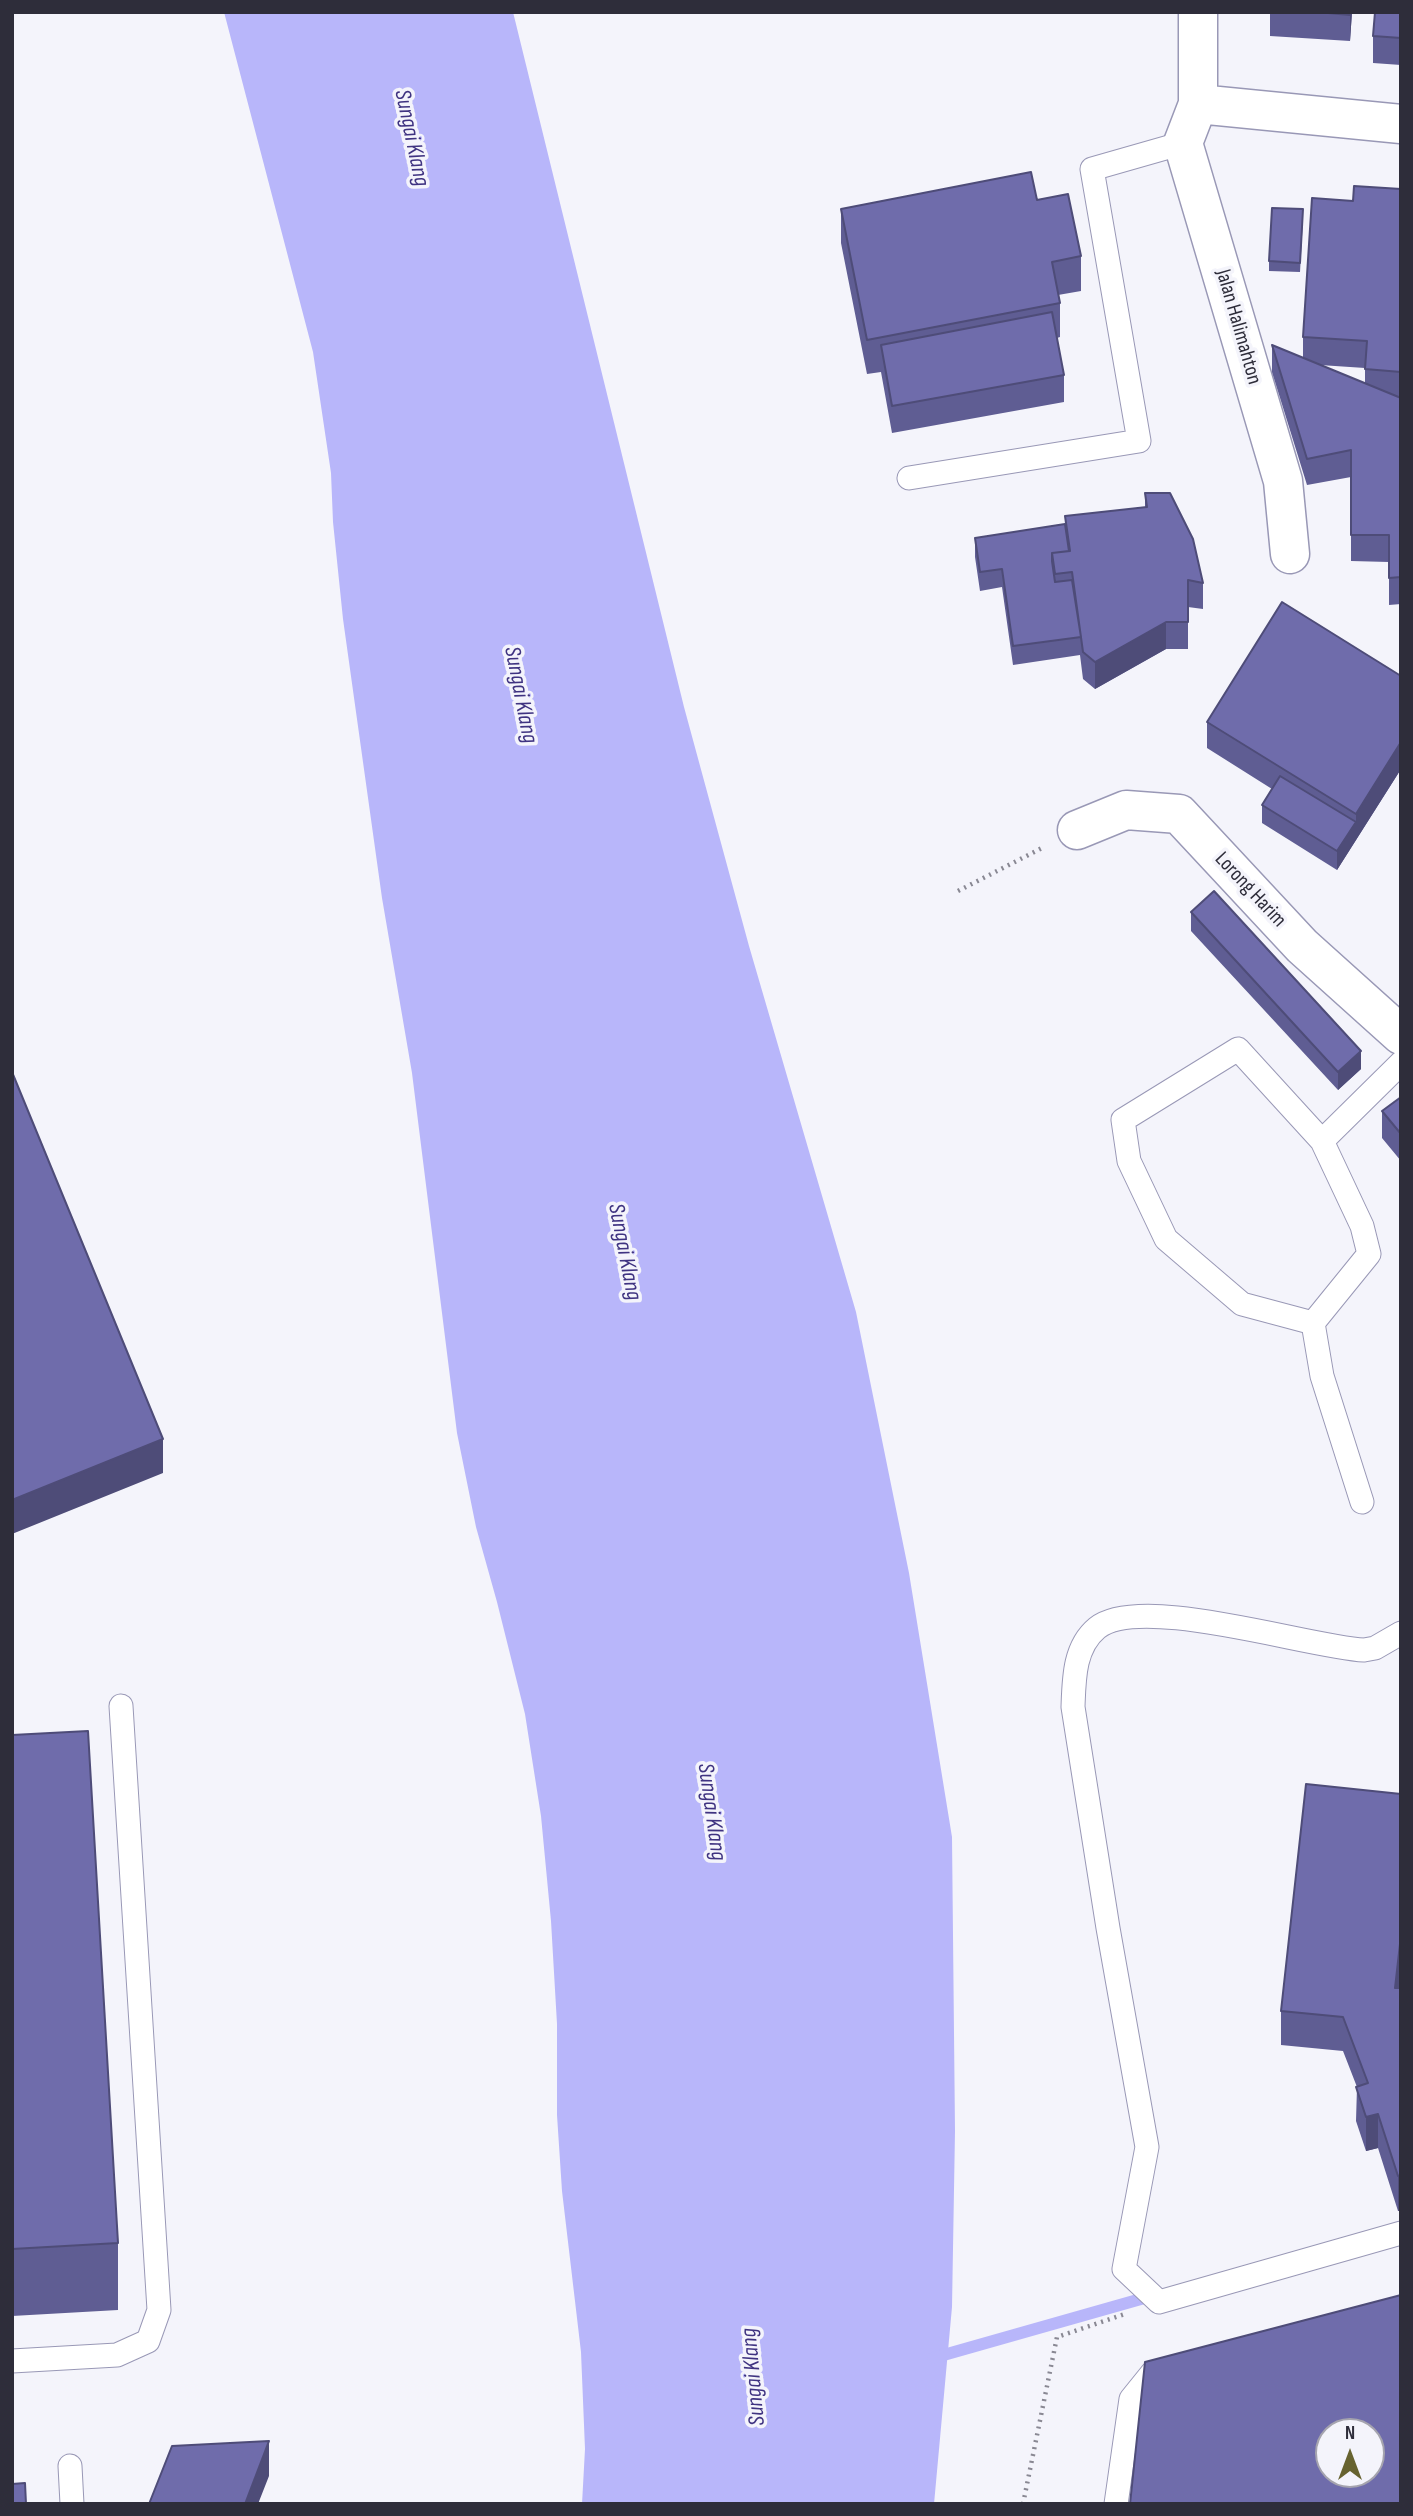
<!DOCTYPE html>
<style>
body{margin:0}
#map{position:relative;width:1413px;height:2516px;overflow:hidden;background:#f4f4fb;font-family:"Sofia Sans Condensed",sans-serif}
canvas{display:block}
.frame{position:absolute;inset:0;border:14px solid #2e2d3a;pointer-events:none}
.north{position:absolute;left:1315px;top:2418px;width:70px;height:70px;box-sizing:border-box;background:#f4f4fb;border:2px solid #a5a4ae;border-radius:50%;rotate:0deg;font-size:19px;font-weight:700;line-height:28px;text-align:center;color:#2e2d3a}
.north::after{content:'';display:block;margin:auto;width:24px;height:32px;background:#676330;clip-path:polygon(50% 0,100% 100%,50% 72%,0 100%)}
</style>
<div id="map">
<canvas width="1413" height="2516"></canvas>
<div class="frame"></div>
<div class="north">N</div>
</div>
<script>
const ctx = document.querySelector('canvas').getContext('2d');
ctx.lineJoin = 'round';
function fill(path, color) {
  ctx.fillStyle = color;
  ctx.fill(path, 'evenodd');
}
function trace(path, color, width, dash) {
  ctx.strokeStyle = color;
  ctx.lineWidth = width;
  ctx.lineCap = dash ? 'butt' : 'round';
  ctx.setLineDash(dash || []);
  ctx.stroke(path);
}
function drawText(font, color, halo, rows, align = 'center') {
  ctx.font = font + ' "Sofia Sans Condensed",sans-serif';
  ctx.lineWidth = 7;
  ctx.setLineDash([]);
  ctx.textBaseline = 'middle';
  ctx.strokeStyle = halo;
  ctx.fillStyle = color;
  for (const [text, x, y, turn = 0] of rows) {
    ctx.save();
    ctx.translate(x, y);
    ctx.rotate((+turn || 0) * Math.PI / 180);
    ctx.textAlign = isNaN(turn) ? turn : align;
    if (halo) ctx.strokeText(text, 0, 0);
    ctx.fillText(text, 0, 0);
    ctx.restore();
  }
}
fill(new Path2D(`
 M224 12H513L684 707 749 946 856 1312 909 1573 952 1837 955 2131 952 2307 934 2504H582L585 2449 581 2352 562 2191 557 2115V2024L551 1921 541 1816 525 1714 497 1602 476 1527 457 1433 412 1073 382 898 343 619 333 522 331 473 313 352Z`), '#b8b6fa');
trace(new Path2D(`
 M933 2358 1155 2295`), '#b8b6fa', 12);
const lane = new Path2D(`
 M909 478 1139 441 1092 169 1183 143
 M1313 1323 1242 1304 1166 1239 1129 1161 1123 1120 1238 1049 1322 1141
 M1362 1502 1322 1376 1313 1323 1369 1254 1362 1226 1322 1141 1401 1063
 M1401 1633 1375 1648 1364 1650C1308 1647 1140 1593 1097 1628 1074 1647 1074 1679 1073 1707L1108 1928 1147 2147 1124 2269 1159 2302 1401 2233
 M12 2361 117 2355 148 2341 159 2310 121 1706
 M70 2466 72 2504
 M1116 2504 1131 2399 1152 2373 1168 2369`);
const street = new Path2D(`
 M1198 12V104L1183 143 1283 481 1290 554
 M1198 104 1401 124
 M1077 830 1126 810 1179 814 1302 946 1401 1035`);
trace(lane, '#9998b6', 25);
trace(street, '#9998b6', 41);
trace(new Path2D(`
 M958 891 1042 848
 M1023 2504 1057 2337 1125 2314`), '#898893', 4.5, [2, 5]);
trace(lane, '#fff', 23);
trace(street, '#fff', 38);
fill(new Path2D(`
 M1270 12H1352L1350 41 1270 36Z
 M1401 12V65L1373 63V36Z
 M1401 189V604L1389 605V562L1351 561V477L1307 485 1272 372V345L1303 358V337L1353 201ZM1320 365 1365 368V383Z
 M1037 200 1081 256V291L1058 295 1060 303V337L1057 338 1064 375V402L892 433 881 372 867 374 841 243V209Z
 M1303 219 1300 272 1269 271V261Z
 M1145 493 1203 583V609L1188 607V649H1166L1095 689 1083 679 1080 655 1013 665 1002 587 980 591 975 557V538L1065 524V516L1145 507Z
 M1207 722 1401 769 1337 870 1262 823V805L1272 789 1207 748Z
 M1191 912 1361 1069 1338 1090 1191 931Z
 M1401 1097V1161L1382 1138V1111Z
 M12 1735 118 2243V2310L12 2316Z
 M1399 1988H1401V2210L1398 2211 1378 2148 1366 2151 1356 2121 1357 2087 1343 2051 1281 2045V2011Z`), '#5f5d93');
fill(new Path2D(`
 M1350 12H1352L1350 41Z
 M1166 622V649L1095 689V662Z
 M1401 742V769L1337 870V851L1356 822V814Z
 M1361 1051V1069L1338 1090V1072Z
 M163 1439V1473L12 1534V1500Z
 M1401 1935V1969L1395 2022V1988Z
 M1378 2114V2148L1366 2151V2117Z
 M1401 2175V2210L1398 2211V2176Z
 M269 2441V2476L258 2504H245Z`), '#4e4c78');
const building = new Path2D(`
 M1317 12H1350V15Z
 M1375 12H1401V38L1373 36Z
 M1031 172 1037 200 1068 194 1081 256 1052 262 1060 303 867 340 841 209Z
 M1354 186 1401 189V372L1365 369 1367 341 1303 337 1312 198 1353 201Z
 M1272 208 1303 209 1300 263 1269 261Z
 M1052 312 1064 375 892 406 881 345Z
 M1272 345 1401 398V577L1389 578V535H1351V450L1307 459Z
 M1145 493H1170L1193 539 1203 583 1188 580V622H1166L1095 662 1083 652 1072 572 1055 574 1052 553 1070 551 1065 516 1147 507Z
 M1065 524 1069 551 1052 553V561L1055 582 1072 580 1081 637 1013 646 1002 569 980 572 975 538Z
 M1282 602 1401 676V742L1356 814 1207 722Z
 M1280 776 1356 822 1337 851 1262 805Z
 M1214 891 1361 1051 1338 1072 1191 912Z
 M12 1072 163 1439 12 1500Z
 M1401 1097V1134L1382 1111Z
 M88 1731 118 2243 12 2249V1735Z
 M1306 1784 1401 1794V1935L1395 1988H1401V2175L1398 2176 1378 2114 1366 2117 1356 2087 1368 2083 1343 2017 1281 2011Z
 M1401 2295V2504H1130L1145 2362ZM1329 2432H1371V2474H1329Z
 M269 2441 245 2504H149L172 2446Z
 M25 2483 26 2504H12V2484Z`);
fill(building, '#6f6cab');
trace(building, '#4e4c78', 2);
drawText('21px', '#2e2d3a', '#f4f4fb', [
 ["Jalan Halimahton",1238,327,74],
 ["Lorong Harim",1250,890,47]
]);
drawText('italic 23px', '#3f3381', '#f4f4fb', [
 ["Sungai Klang",411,138,78],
 ["Sungai Klang",520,695,79],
 ["Sungai Klang",624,1252,79],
 ["Sungai Klang",711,1812,82],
 ["Sungai Klang",754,2377,-95]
]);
</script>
